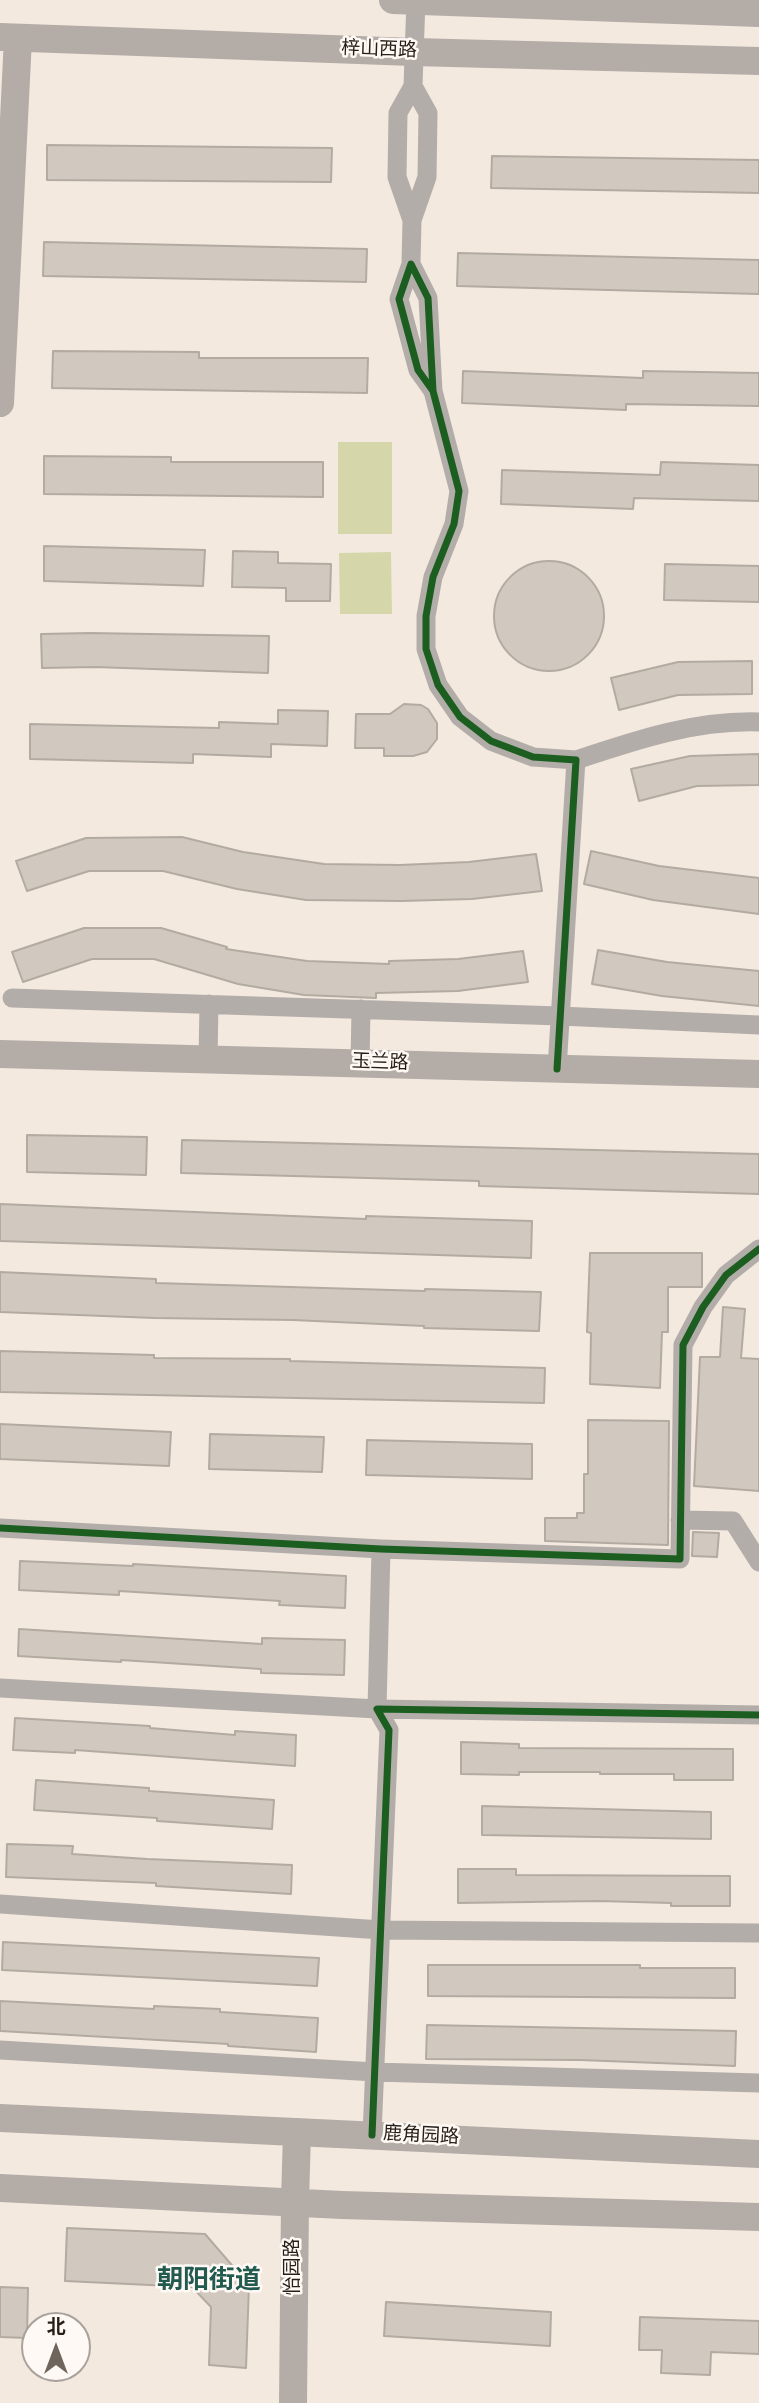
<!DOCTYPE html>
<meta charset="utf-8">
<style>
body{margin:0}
#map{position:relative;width:759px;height:2403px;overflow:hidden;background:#f4e9df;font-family:Overpass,"Noto Sans SC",sans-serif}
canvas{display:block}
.north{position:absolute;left:21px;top:2312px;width:70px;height:70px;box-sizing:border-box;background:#fef9f5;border:2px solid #a8a19c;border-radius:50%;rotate:0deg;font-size:19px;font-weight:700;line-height:28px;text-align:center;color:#261e16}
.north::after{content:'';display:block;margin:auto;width:24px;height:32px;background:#6e655c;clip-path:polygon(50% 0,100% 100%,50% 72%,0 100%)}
</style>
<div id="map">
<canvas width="759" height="2403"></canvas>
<div class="north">北</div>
</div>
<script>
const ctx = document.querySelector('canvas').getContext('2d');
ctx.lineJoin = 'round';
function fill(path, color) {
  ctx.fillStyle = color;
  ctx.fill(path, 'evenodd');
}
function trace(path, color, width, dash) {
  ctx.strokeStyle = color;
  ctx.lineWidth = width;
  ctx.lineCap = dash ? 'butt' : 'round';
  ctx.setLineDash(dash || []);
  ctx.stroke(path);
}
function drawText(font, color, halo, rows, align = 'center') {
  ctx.font = font + ' Overpass,"Noto Sans SC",sans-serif';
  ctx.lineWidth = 5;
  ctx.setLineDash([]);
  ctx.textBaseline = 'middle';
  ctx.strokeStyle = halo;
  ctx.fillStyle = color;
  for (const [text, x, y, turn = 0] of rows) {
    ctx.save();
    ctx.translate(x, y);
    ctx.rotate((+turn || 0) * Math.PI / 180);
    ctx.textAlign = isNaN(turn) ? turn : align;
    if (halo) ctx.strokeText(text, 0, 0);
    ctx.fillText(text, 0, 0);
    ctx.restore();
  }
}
fill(new Path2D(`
 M338 442H392V534H338Z
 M391 552 392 614H340L339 553Z`), '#d5d7aa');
const building = new Path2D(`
 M47 145 332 148 331 182 47 180Z
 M492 156 759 160V193L491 188Z
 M44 242 367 249 366 282 43 276Z
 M458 253 759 260V294L457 286Z
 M53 351 199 352V358H368L367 393 52 388Z
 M463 371 643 378V371L759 373V406L626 404V410L462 403Z
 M44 456 171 457V462H323V497L44 494Z
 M661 462 759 465V501L634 498 633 509 501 504 502 470 660 475Z
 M44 546 205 550 203 586 44 581Z
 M233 551 278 552V563L331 564 330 601H286V588L232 587Z
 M494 616a55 55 0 1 1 110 0a55 55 0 1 1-110 0Z
 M665 564 759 566V602L664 600Z
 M90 633 269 636 268 673 95 667 42 668 41 634Z
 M752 661V694L678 695 619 710 611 678 678 662Z
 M404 704 421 705 428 709 437 723V739L427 752 413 756H384V748H355L356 714H390Z
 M278 710 328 711 327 746 271 744V757L193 754V763L30 759V724L219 728V722L278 724Z
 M759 754V785L697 786 639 801 631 769 690 756Z
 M182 837 243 852 324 864 400 865 469 862 536 854 542 891 472 899 401 901 306 900 237 889 163 871H89L27 891 16 861 86 838Z
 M591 851 659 866 759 878V914L653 900 584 884Z
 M84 928H161L227 947 226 949 307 961 389 964V961L458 959 523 951 528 982 458 991 376 993V998L304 995 238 984 154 959H92L23 982 12 952Z
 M598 950 667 962 759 971V1006L662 996 592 984Z
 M27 1135 147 1137 146 1175 27 1172Z
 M182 1140 759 1154V1194L479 1186V1181L181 1173Z
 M0 1204 366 1219V1216L532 1221 531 1258 0 1241Z
 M590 1253H702V1287H668V1332H662L660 1388 590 1384 591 1333 587 1332Z
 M0 1272 156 1279V1283L425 1291V1289L541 1292 539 1331 424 1328V1326L293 1320 155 1318 0 1312Z
 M723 1307 745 1309 741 1358 759 1359V1491L694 1486 700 1357H720Z
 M0 1351 154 1355V1358L290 1359V1361L545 1368 544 1403 0 1392Z
 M588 1420 669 1421 668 1545 545 1541V1518H577V1513H584V1474H588Z
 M0 1424 171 1432 169 1466 0 1459Z
 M210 1434 324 1437 322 1472 209 1469Z
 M367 1440 532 1444V1479L366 1475Z
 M693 1532 719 1533 717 1557 692 1556Z
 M20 1561 133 1566V1564L346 1576 345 1608 279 1605 280 1601 119 1591V1595L19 1590Z
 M19 1629 262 1644V1638L345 1640 344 1675 261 1673V1669L121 1660V1662L18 1656Z
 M15 1718 150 1726V1728L235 1735V1731L296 1735 295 1766 75 1750V1753L13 1750Z
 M461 1742 519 1744V1748L733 1749V1780H674V1774H600V1772H519V1775L461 1774Z
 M36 1780 149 1788V1791L274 1800 272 1829 157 1821V1818L34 1810Z
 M482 1806 711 1812V1839L482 1835Z
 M7 1844 73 1846 72 1854 147 1859 292 1865 291 1894 156 1886V1883L6 1877Z
 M458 1869H516V1875L730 1876V1906H671V1903L599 1901 458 1903Z
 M3 1942 319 1958 317 1986 2 1970Z
 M428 1965H640V1968H735V1998L428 1996Z
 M0 2001 154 2009V2006L220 2009V2012L318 2018 316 2052 228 2046V2044L0 2031Z
 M427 2025 736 2031 735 2066 580 2060 426 2059Z
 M67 2228 205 2234 249 2285 246 2368 209 2365 211 2307 192 2287 65 2281Z
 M0 2287 28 2288 27 2338 0 2337Z
 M386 2302 551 2312 550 2346 384 2336Z
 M640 2317 759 2321V2354L711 2352 710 2375 661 2373 662 2350H639Z`);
fill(building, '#d1c9c0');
trace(building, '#b3aba2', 2);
trace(new Path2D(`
 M413 86 416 0
 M411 264 412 220 427 177 428 113 413 86 398 113 397 177 412 220
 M433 391 418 370 399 299 411 264 428 298 433 391 459 491 454 524 433 577 426 616V649L438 685 460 717 491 741 533 757 576 760 557 1069
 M576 760C636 740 695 720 759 722
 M12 998 560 1016 759 1025
 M208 1060 209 1004
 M360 1064 361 1009
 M680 1520 733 1521 759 1562
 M0 1528 381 1549 680 1559 683 1345 703 1307 726 1275 759 1249
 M0 1688 377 1709 381 1549
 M0 1904 381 1930 759 1933
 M0 2050 375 2072 759 2083
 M372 2135 389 1730 377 1709 759 1715`), '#b3ada9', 19);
trace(new Path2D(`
 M393 0 759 13
 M0 37 413 52 759 61
 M0 403 18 38
 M0 1054 759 1074
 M0 2118 759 2154
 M0 2188 342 2205 759 2217
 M293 2403 295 2202 297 2132`), '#b3aca7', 28);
trace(new Path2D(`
 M433 391 418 370 399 299 411 264 428 298 433 391 459 491 454 524 433 577 426 616V649L438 685 460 717 491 741 533 757 576 760 557 1069
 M0 1528 381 1549 680 1559 683 1345 703 1307 726 1275 759 1249
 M372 2135 389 1730 377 1709 759 1715`), '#1b5e20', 7);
drawText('19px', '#261e16', '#fef9f5', [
 ["梓山西路",379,51,2],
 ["玉兰路",380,1064,2],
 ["鹿角园路",421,2137,3],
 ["怡园路",294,2267,-90]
]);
drawText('bold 26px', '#235a50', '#fef9f5', [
 ["朝阳街道",209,2283]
]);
</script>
